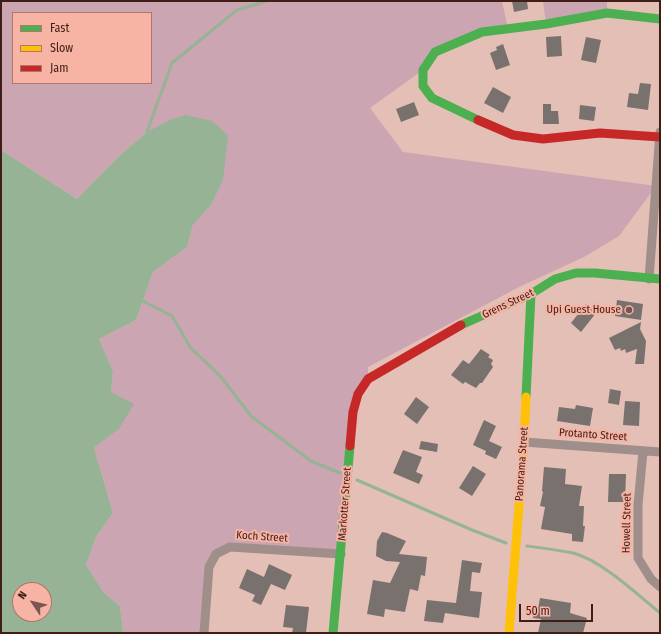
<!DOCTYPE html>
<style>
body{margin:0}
#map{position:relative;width:661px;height:634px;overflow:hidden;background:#e4bfb6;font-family:"Fira Sans Condensed",sans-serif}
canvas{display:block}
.frame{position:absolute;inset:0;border:2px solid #3f1e17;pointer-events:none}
.legend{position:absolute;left:12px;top:12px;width:140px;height:72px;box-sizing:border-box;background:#f7b3a3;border:1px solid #ad776b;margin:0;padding:5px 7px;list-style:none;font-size:12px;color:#3f1e17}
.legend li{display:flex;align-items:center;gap:8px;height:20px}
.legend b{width:20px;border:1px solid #ad776b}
.north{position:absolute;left:12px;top:582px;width:40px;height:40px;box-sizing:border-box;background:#f7b3a3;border:1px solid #ad776b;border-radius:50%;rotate:305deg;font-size:11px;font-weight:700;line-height:16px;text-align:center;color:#3f1e17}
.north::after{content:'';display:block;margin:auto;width:14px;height:18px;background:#79564f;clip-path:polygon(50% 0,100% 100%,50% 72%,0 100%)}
.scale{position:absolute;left:519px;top:604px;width:74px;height:18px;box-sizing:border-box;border:2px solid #3f1e17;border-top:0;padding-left:5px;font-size:12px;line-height:14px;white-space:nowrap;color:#3f1e17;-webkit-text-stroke:3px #f7b3a3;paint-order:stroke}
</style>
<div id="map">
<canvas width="661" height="634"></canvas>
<div class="frame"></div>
<ul class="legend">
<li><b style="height:5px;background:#4caf50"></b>Fast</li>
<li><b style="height:5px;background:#ffc107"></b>Slow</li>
<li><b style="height:5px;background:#c62828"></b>Jam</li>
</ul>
<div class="north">N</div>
<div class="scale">50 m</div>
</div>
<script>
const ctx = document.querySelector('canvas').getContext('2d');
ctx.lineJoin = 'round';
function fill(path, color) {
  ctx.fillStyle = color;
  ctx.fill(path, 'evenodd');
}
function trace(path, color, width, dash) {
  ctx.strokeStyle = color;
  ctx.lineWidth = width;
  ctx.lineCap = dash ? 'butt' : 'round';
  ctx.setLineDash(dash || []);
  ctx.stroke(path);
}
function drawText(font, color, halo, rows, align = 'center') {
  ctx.font = font + ' "Fira Sans Condensed",sans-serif';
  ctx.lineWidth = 4;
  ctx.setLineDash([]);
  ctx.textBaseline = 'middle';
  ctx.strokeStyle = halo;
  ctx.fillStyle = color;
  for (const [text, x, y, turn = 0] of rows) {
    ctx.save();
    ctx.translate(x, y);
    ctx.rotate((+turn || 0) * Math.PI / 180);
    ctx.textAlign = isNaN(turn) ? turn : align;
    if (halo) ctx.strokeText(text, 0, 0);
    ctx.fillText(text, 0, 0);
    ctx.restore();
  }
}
fill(new Path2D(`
 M1 1H502L508 29 449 45 423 70 370 108 403 152 656 186 619 236 584 257 519 287 368 367V379L358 394 341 554 230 547 216 554 209 567 204 633H122L123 632 120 606 104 593 86 565 96 537 113 513 94 448 119 429 111 392 113 371 99 339 136 320 153 272 187 247 193 225 211 205 147 132 117 158 77 199 1 150ZM13 13H151V83H13Z
 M543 1H607V13L546 24Z`), '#cba5b1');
fill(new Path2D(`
 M186 115 212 121 228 135 223 180 211 205 193 225 187 247 153 272 136 320 99 339 113 371 111 392 134 404 119 429 94 448 113 513 96 537 86 565 104 593 120 606 123 632 122 633H1V150L77 199 117 158 147 132 170 120ZM20 590H44V614H20Z`), '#96b495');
trace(new Path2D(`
 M147 132 172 63 237 10 267 1
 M143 301 172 316 190 347 221 377 251 416 311 461 340 473
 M357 480 472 530 506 543
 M527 546C542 548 558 550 573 553 601 560 637 594 660 613`), '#96b495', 3);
fill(new Path2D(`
 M512 1H527L528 9 514 12Z
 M561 36 562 56 547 57 546 37Z
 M586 37 601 40 596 63 581 60Z
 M503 44 510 65 496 70 490 53 497 50 496 47Z
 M640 83 651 84 648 110 627 107 629 93 638 94Z
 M493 87 511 97 503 113 484 103Z
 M414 102 419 115 401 122 396 109Z
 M543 104H551V111H558L559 124H543Z
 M580 105 596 107 594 121 579 119Z
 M617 300 643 304 641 320 615 316Z
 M586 304 596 313 581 332 571 323Z
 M641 322 640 329 646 341 644 364H635L637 349 626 353 625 349 621 351 620 348 615 350 609 338Z
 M481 349 490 355 488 357 493 360 491 364 493 367 482 383H480L476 388 465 382 463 384 451 375 463 360 469 364Z
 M610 389 621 391 619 405 608 403Z
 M416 397 429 407 417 424 404 414Z
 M625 401 640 402 639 426 623 425Z
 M576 405 593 408 590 426 557 421 559 407 575 409Z
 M484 420 496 426 489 441 502 447 496 459 485 454 486 451 473 445Z
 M421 441 438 444 437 452 419 449Z
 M403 450 422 457 416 472 423 475 419 484 393 473Z
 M473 466 486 474 472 496 459 488Z
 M544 467 566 469 565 484 582 486 579 506H584L583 526H585L583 542 572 541V534L541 529 545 507 540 506 543 492 542 491Z
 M609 474H626L625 502H608Z
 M382 532 387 533 406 541 399 554 427 557 425 576 421 575 418 591 410 589 405 612 385 609 384 617 367 614 373 580 390 583 400 562 386 561 376 556 377 541Z
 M462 560 482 563 480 573 472 572 470 591 482 592 479 618 445 613 443 623 424 621 427 600 456 603Z
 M269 564 292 575 285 590 271 584 261 605 252 601 255 595 239 588 247 569 264 577Z
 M540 598 571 603 570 613 587 618 583 633H538L541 619 533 618 534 608 538 609Z
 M286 605 309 607 306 633H292L293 628 283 627Z`), '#79716e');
trace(new Path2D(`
 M649 279 660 132
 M524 442 660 452
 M643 451 638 505V558L651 579 660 587
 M204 633 209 567 216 554 230 547 341 554`), '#9f8e89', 9);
trace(new Path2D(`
 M478 120 432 98 423 86V70L435 52 482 32 546 24 607 13 660 19
 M461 325 531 294 555 279 576 273H595L660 279
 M526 397 531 294
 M333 633 350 446`), '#4caf50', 9);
trace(new Path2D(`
 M509 633 524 442 526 397`), '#ffc107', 9);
trace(new Path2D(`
 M478 120 513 135 543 139 600 133 660 137
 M350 446 353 412 358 394 368 379 461 325`), '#c62828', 9);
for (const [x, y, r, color] of [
 [629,310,4,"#79564f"]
]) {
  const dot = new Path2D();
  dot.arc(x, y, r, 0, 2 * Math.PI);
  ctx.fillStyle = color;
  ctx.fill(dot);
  trace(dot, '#f7b3a3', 1.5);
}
drawText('11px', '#3f1e17', '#f7b3a3', [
 ["Grens Street",508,304,-25],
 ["Protanto Street",593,435,4],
 ["Panorama Street",522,464,-86],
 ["Markotter Street",345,504,-86],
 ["Howell Street",627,523,-89],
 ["Koch Street",262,537,4]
]);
drawText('11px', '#3f1e17', '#f7b3a3', [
 ["Upi Guest House",621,310]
], 'right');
</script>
